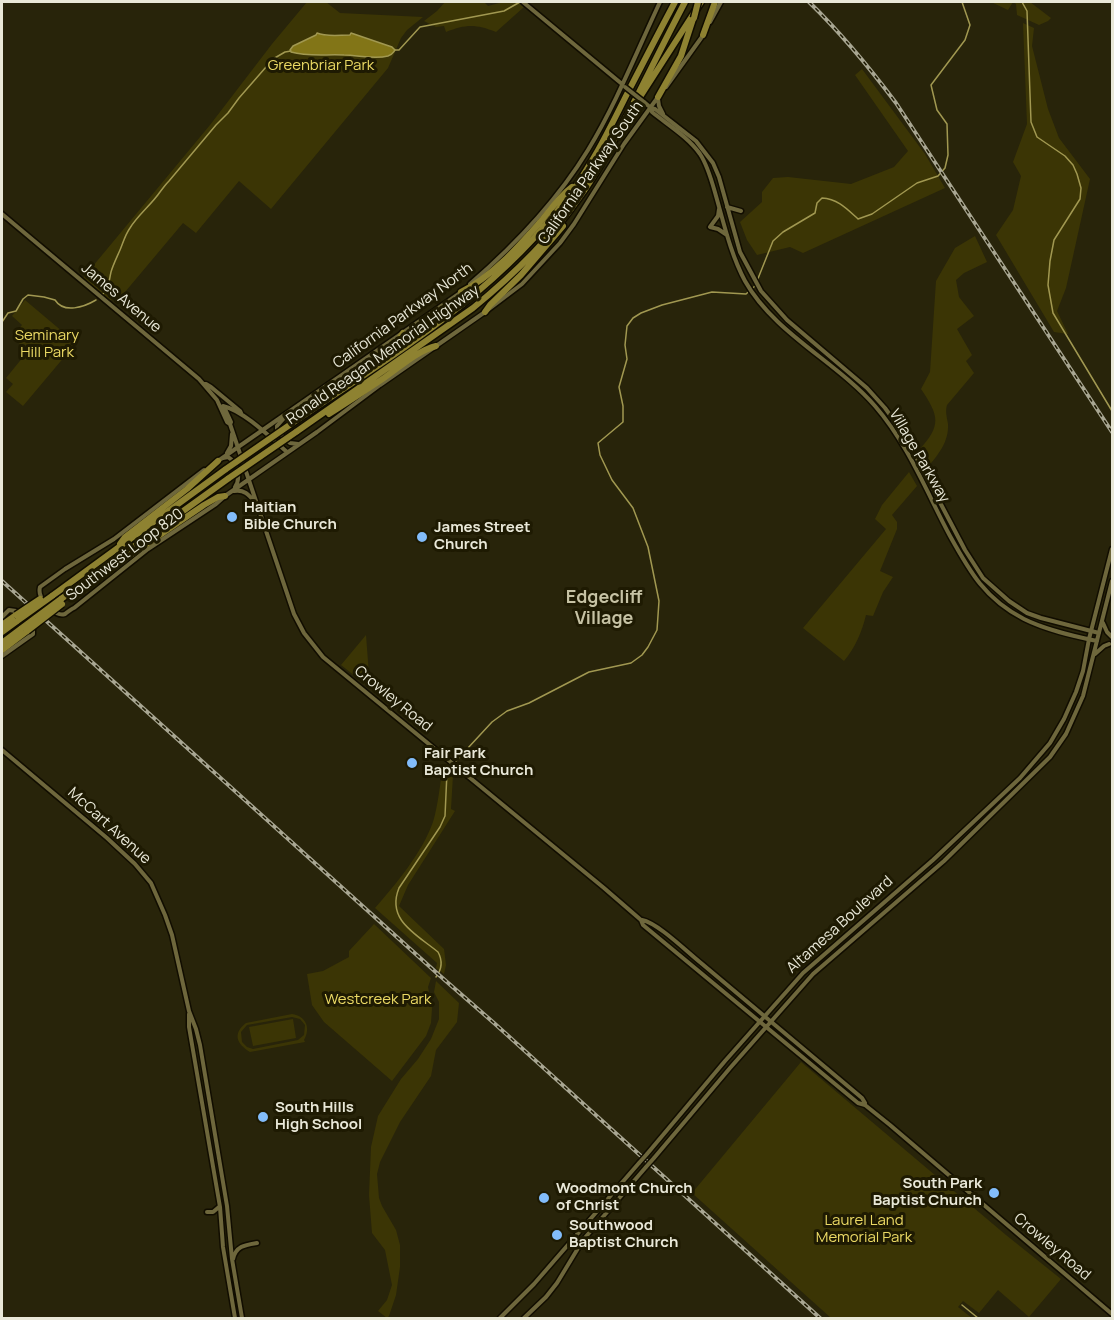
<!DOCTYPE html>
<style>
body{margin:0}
#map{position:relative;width:1114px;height:1320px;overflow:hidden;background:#28240a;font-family:Manrope,sans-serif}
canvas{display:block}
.frame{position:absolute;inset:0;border:3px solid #e9e8d8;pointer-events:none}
</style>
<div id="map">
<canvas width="1114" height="1320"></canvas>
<div class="frame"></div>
</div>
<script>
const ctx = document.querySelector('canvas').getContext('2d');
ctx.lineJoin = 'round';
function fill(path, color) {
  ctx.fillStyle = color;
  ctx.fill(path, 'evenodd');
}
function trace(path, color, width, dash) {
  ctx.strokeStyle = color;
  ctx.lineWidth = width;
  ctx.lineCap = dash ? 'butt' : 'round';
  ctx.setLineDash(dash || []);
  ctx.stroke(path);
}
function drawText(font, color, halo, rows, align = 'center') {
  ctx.font = font + ' Manrope,sans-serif';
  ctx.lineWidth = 6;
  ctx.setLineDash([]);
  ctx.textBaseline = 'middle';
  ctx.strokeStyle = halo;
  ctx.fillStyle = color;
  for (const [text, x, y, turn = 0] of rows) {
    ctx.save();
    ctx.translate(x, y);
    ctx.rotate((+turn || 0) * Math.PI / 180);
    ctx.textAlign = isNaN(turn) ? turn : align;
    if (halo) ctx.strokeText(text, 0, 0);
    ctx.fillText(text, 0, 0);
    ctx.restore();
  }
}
fill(new Path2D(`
 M307 2H326L340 13 423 17 407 30 401 38 388 68 271 209 239 181 196 233 183 223 120 298 110 300 83 278 210 125 272 44Z
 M445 2H484L488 6 503 2H518L524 7 496 32C476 24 466 24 446 32L444 26 436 27 424 21 437 11Z
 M991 2H1030L1051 18 1048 21 1039 25 1017 15 1016 4 1013 2 1008 10Z
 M1023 23 1034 28 1032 46 1048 109 1059 138 1090 179 1066 288 1057 311 1068 334 1054 332 996 235 1013 210 1021 176 1013 162 1027 124Z
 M862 69 925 154 945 188 803 253 790 247 757 255 747 240 740 222 762 202V192L773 178 788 177 851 184 894 167 908 151 855 75Z
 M975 236 987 262 964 273 956 280 959 297 974 316 957 329 972 355 966 361 974 373 947 405C945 412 947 417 948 424 949 442 938 455 927 468L919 450C942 425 939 416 921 389L930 372 936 281 955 248Z
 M25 300 76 343 23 406 6 392 13 384 6 378 28 351 12 337 22 325 12 316Z
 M909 472 917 486 892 515 897 522V529L880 571 893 577 883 592 873 616 866 615C862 632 855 648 844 661L803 628 886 529 875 519 882 505Z
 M366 635 370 688 341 665Z
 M443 766 453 775 451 809 455 811 408 885 399 906 444 949 446 965 444 974 436 968 437 963 375 908C396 884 422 853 433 822 438 806 440 784 443 766Z
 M374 924 431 978 428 987 432 1008 431 1023 426 1036 392 1081 324 1022 312 1005 307 974 323 971 349 957V951Z
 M436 981 459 1003 457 1022 436 1050 431 1076 400 1122 380 1162 377 1174 379 1198 382 1206 396 1230 400 1245V1267L396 1295 389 1316 387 1318 378 1311 387 1300 392 1285 385 1250 372 1233 369 1195 371 1147 378 1116 401 1079 418 1059 431 1039 439 1019V1002L434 992Z
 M292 1014C306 1016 311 1028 304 1040L305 1042 250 1052C237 1044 232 1034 246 1023ZM292 1017 300 1019 305 1025 304 1035 298 1040 253 1049 247 1047 242 1042 241 1032 247 1025Z
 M293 1019 296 1038 253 1046 249 1027Z
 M801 1062 1006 1235 1061 1279 1029 1317 998 1290 979 1313 963 1301 958 1307 972 1318H831L692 1193Z`), '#3b3505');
const water = new Path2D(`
 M317 33C326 37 339 35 350 35L351 33 392 47 395 50C392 54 393 54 388 56 374 60 358 55 344 55 326 54 309 57 291 52L290 50 293 46 316 35Z`);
fill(water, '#827517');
trace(water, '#a19851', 1.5);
trace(new Path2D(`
 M1022 2 1027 11 1031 122 1037 137 1065 156 1073 165 1077 174 1081 188 1080 199 1054 240 1050 261 1048 285 1053 313 1112 411
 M395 50H399L420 27 504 11 520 2
 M103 294C109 288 109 281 111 272 113 265 117 257 120 250 123 243 125 235 130 228 138 215 151 205 160 192 164 187 165 185 169 181L216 125 228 113 239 98 273 59 285 52 291 51
 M2 322 8 313 16 311 23 299 28 295 44 297 55 300C64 314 84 307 96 300
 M455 762 492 722 507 711 529 703 589 672 631 663 642 655 648 647 657 630 659 601 648 547 633 508 612 480 600 455 598 443 623 422V406L619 387 627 359 625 345 627 326 633 318 641 313 662 305 712 292 746 294 755 286 773 241 783 232 815 213 817 203 822 198C838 199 847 209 858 219L872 214 917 183 938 176 945 168 948 155 947 124 937 110 931 85 965 40 970 25 962 2
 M436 977C442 969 443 961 438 952 416 934 386 920 399 888L440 827 445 816 447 772 452 766
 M962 1305 978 1318`), '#a19851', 1.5);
const secondary = new Path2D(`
 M523 2 622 84
 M710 22 721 2
 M666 87 704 34
 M658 99 659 106 663 114
 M644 102 651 108 652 112C668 125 688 137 700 154 708 166 712 182 716 196 724 224 731 255 745 281 774 333 837 362 875 406 908 444 927 493 950 536 970 572 985 599 1024 619 1046 630 1073 636 1097 641
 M651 108 655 109 696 141 713 163 719 177 740 252 761 291 787 320 867 388 885 408 904 434 965 550 983 578 1009 601 1027 613 1041 618 1099 633
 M727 207 741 211
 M719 209 718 216 710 227 718 229 727 235
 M2 214 199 379 217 400 227 422 230 424
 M470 284C515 245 557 201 588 150 616 104 637 51 660 2
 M204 384H206L211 387 240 411 241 413
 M223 406C244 411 271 438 287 452
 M222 409H225L231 422 230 424 294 614 304 633 323 657 604 888 641 920 643 925 858 1103 865 1105 890 1125 1112 1314
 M285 417 277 426V431L290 443 298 444
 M227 453 231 446 232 434
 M223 458 228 457C238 463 241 478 235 487
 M218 461 463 291
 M204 470 114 539 65 569 40 587C39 591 39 593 41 597 44 604 56 617 65 614 66 613 73 608 74 608L148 549 216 504 225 496 317 432 380 385 485 312 522 284 560 243 574 224 624 144 658 97
 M234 491C244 489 249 495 255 502
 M2 617 9 610 16 611 33 625V634L2 656
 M1103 623 1107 632 1112 637
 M1095 654 1104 646 1109 644
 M2 750 107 838 135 864 151 883 165 915 172 935 189 1011 196 1029 200 1045 227 1206 232 1259 242 1318
 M642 920C658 923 687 952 701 963 755 1008 808 1053 862 1098L865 1103
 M189 1014V1027L220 1207 223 1247 235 1318
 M647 1154 725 1061 803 973 933 860 1020 778 1050 743 1064 719 1076 692 1083 671 1089 639 1112 549
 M654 1158 730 1068 813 974 944 861 1050 757 1066 734 1083 696 1112 581
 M207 1212H213L219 1207
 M233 1259C236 1246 245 1245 257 1243
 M500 1318 534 1284 639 1163
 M524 1318 546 1297 557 1283 583 1240 646 1167`);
const highway = new Path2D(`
 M703 35 715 2
 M640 97 701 2
 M658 97 681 56 693 19
 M461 292C493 276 518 247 541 221 551 209 560 196 572 187
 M485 312 490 305 521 275 563 226
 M299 414 388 349 398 340 403 333
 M329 414C348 402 366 390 384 378 400 367 417 351 436 346
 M291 424C389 357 496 295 568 197 592 165 609 130 627 94 643 63 659 32 675 2
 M296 432 473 308C512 276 549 241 578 199 598 172 613 142 629 112 648 75 666 38 685 2
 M120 544 125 537 187 489 218 461
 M123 560 204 505 218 497 225 496
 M52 596 226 469
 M61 599 229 478
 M2 625 16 615
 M2 632 17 621
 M2 643 22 628
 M2 650 27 631`);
trace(secondary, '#110d00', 7);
trace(highway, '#110d00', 9);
trace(secondary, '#6e673c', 4);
trace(highway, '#8e8231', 6);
const rail = new Path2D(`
 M809 2C841 33 869 67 896 103L1112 432
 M2 581 439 975 494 1023 820 1318`);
trace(rail, '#a8a692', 4);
trace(rail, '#1e1a02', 1.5, [4.5]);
const secondaryBridge = new Path2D(`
 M625 87 644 102
 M639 1163 647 1154
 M646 1167 654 1158`);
const highwayBridge = new Path2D(`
 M694 18 698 2
 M226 469 291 424
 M229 478 296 432
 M16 615 40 599
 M17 621 52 596
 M22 628 61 599
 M27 631 62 604`);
trace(secondaryBridge, '#110d00', 7, []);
trace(highwayBridge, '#110d00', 9, []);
trace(secondaryBridge, '#6e673c', 4);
trace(highwayBridge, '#8e8231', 6);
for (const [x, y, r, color] of [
 [232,517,6,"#82bcfa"],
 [422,537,6,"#82bcfa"],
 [412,763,6,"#82bcfa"],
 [263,1117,6,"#82bcfa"],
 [994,1193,6,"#82bcfa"],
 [544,1198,6,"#82bcfa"],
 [557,1235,6,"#82bcfa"]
]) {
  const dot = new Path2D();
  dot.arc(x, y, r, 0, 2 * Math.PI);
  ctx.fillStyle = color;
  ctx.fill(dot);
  trace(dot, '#1e1a02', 2);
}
drawText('15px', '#ebd964', '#1e1a02', [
 ["Greenbriar Park",321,66],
 ["Seminary",47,336],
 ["Hill Park",47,353],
 ["Westcreek Park",378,1000],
 ["Laurel Land",864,1221],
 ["Memorial Park",864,1238]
]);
drawText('15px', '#e9e8d8', '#1e1a02', [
 ["California Parkway South",591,173,-55],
 ["James Avenue",121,298,40],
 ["California Parkway North",403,316,-36],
 ["Ronald Reagan Memorial Highway",383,355,-35],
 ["Village Parkway",919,456,60],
 ["Southwest Loop 820",125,555,-37],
 ["Crowley Road",393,699,39],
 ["McCart Avenue",109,826,42],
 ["Altamesa Boulevard",840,925,-42],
 ["Crowley Road",1052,1247,40]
]);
drawText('bold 15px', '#e9e8d8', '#1e1a02', [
 ["Haitian",244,508],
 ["Bible Church",244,525],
 ["James Street",434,528],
 ["Church",434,545],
 ["Fair Park",424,754],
 ["Baptist Church",424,771],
 ["South Hills",275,1108],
 ["High School",275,1125],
 ["South Park",982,1184,"right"],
 ["Baptist Church",982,1201,"right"],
 ["Woodmont Church",556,1189],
 ["of Christ",556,1206],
 ["Southwood",569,1226],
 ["Baptist Church",569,1243]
], 'left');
drawText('bold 18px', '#c6c2a4', '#1e1a02', [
 ["Edgecliff",604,598],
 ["Village",604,619]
]);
</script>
